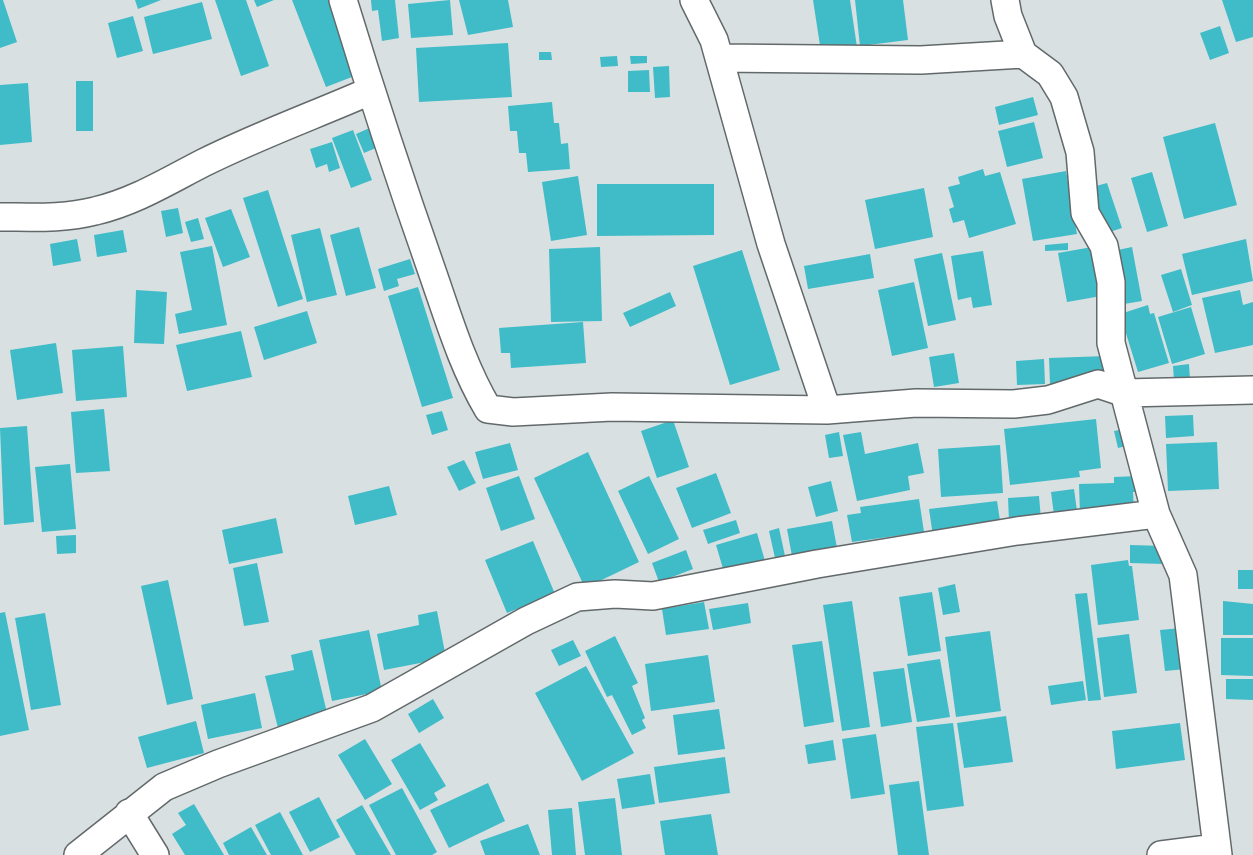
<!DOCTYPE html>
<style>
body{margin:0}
canvas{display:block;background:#d8e0e1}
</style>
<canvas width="1253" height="855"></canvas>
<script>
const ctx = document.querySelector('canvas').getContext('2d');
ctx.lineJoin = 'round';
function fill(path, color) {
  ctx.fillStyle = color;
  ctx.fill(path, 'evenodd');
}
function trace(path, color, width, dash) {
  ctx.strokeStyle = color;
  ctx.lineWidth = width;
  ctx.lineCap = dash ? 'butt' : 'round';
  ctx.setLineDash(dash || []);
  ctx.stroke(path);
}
fill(new Path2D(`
 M0 0H3L17 42 0 48Z
 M135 0H161L138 9Z
 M215 0H246L269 66 241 76Z
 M254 0H274L257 7Z
 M292 0H328L357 75 326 87Z
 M371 0H395L399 38 382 41 378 10 372 11Z
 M450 0 453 35 411 38 408 4Z
 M459 0H508L513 27 468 35Z
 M813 0H850L857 47 821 52Z
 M855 0H903L908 40 860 46Z
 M1222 0H1253V37L1236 42Z
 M202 2 212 39 153 54 144 17Z
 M133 16 143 51 117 58 108 23Z
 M1220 26 1229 53 1210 60 1200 33Z
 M508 43 512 97 419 102 416 48Z
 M539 52H551L552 60H539Z
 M617 56 618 66 601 67 600 57Z
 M630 56H647V63L631 64Z
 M669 66 670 97 655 98 653 67Z
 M649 70 650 92H628V71Z
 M76 81H93V131H76Z
 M28 83 32 142 0 145V85Z
 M1033 97 1038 115 999 125 995 107Z
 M552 102 554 123H559L561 144 568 143 570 169 528 172 526 153H519L517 131H510L508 106Z
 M1034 122 1043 158 1007 167 998 131Z
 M1215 123 1237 205 1184 219 1163 137Z
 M374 126 383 145 364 153 356 134Z
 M353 130 372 180 351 188 332 138Z
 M332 142 340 168 329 172 327 164 316 168 310 149Z
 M983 169 985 176 1000 172 1016 224 969 238 964 220 953 223 949 209 954 207 948 187 960 184 958 177Z
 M1066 171 1077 234 1033 241 1022 179Z
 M1152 172 1168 226 1147 232 1131 178Z
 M578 176 587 235 551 241 542 182Z
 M1107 183 1122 228 1100 235 1085 189Z
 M597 184H714V235L597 236Z
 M924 188 933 237 875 249 865 200Z
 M268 190 303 299 278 307 243 198Z
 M178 208 183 233 166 237 161 211Z
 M231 209 250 257 223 267 205 218Z
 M198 218 204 239 191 242 185 222Z
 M359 227 376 288 346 296 330 235Z
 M320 228 337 295 307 302 291 235Z
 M123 230 127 252 97 257 94 235Z
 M77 239 81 261 53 266 50 244Z
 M1246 239 1253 281 1192 295 1182 254Z
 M1068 243V250L1045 251V245Z
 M212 246 227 325 179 334 175 314 192 310 180 252Z
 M1098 246 1107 295 1067 302 1058 253Z
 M600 247 602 321 551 322 549 249Z
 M1132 247 1142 301 1118 305 1108 252Z
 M742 250 780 370 730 385 693 266Z
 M983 251 992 305 973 308 971 297 958 300 951 256Z
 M942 253 956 320 928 326 914 259Z
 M870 254 874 278 808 289 804 266Z
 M410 259 415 274 397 279 399 286 384 291 378 269Z
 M1181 269 1192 305 1173 312 1161 275Z
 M914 282 928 348 892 356 878 290Z
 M418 287 453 398 422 407 388 296Z
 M136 290 167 292 164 344 134 343Z
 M1240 290 1243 305 1253 302V345L1215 353 1202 298Z
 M670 292 676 306 630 327 623 313Z
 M1148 305 1150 314 1154 313 1169 363 1138 372 1120 314Z
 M1191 307 1205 354 1172 364 1158 317Z
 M307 311 317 343 264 360 254 327Z
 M583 322 586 363 511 368 510 353H501L499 328Z
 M241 331 252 377 187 391 176 345Z
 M56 343 63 393 17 400 10 350Z
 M123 346 127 397 76 401 72 350Z
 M954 353 959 383 934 387 929 357Z
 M1107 356 1108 381 1050 384 1049 358Z
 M1044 359 1045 384 1017 385 1016 361Z
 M1189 364 1190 380 1174 381 1173 366Z
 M104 409 110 471 76 473 71 412Z
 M442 411 448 430 432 435 426 415Z
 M1193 415 1194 436 1166 438 1165 416Z
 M1096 419 1101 468 1079 471 1080 477 1010 485 1004 429Z
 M673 420 689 467 657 478 641 431Z
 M27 426 34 522 4 525 0 428Z
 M1125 429 1130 445 1118 448 1114 431Z
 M839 432 843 456 829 458 825 435Z
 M861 432 865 454 918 443 924 473 908 476 910 490 857 501 843 435Z
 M1217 442 1219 489 1168 491 1166 444Z
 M510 443 518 470 483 479 475 452Z
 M1000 445 1003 493 941 497 938 449Z
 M588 452 639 562 585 588 534 478Z
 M464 460 476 483 459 491 447 467Z
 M70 464 76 529 42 532 35 467Z
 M716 473 731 513 692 528 676 488Z
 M519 476 535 519 501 531 486 488Z
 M649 476 679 539 648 554 618 491Z
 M1138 476 1139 492H1133L1134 512 1080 514 1079 484 1114 483V477Z
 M831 481 838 511 816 517 808 487Z
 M389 486 397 515 355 525 348 496Z
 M1074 489 1077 511 1054 515 1051 492Z
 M1039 496 1041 519 1009 521 1008 498Z
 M919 499 924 532 852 542 847 515 861 513 860 507Z
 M997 501 1001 527 933 536 929 509Z
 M276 518 283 553 229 564 222 530Z
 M736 520 740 533 708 544 703 530Z
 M832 521 837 548 792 556 787 529Z
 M779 528 785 556 775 558 769 531Z
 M757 533 765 561 724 572 716 545Z
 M76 535V553L57 554 56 536Z
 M533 541 555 594 507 613 485 560Z
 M1130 545 1164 546V564L1130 563Z
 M686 550 693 569 659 582 652 563Z
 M1128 560 1129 566H1132L1139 620 1098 625 1091 565Z
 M257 563 269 622 244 626 233 568Z
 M1238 570H1253V589H1238Z
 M168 580 193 699 167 705 141 586Z
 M955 584 960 612 943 615 938 588Z
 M932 592 941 651 908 656 899 597Z
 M1087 593 1101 700 1088 701 1075 594Z
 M852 601 870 727 842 731 823 605Z
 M1223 601 1253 604V635H1223Z
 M704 602 709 629 666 635 662 609Z
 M748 603 751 623 713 630 709 609Z
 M437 611 446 658 384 670 377 634 419 625 418 615Z
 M5 612 29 730 0 736V613Z
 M45 613 61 705 31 710 15 618Z
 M1181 628 1186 669 1165 671 1160 630Z
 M369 630 382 691 332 701 319 640Z
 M990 631 1001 711 956 717 945 637Z
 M1129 634 1137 693 1104 697 1097 638Z
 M615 636 638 683 632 686 645 718 642 720 646 728 632 735 612 695 607 697 585 651Z
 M1221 638H1253V676L1221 675Z
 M573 640 581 656 559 666 551 650Z
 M822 641 834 722 804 727 792 645Z
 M312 650 328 717 278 728 265 676 294 670 291 655Z
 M708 655 715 702 651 711 645 664Z
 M940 659 950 717 917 722 907 664Z
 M586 666 634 753 582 781 535 693Z
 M904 668 912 722 881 727 873 672Z
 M1226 679H1253V700L1226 699Z
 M1083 681 1086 700 1051 705 1048 686Z
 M255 693 262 728 208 739 201 705Z
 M433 699 444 718 419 733 408 714Z
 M719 709 725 749 678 755 673 715Z
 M1006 716 1013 762 964 768 957 723Z
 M196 721 204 753 147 768 138 737Z
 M953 723 964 806 927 811 916 727Z
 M1180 723 1185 760 1116 769 1112 731Z
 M876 734 885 794 851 799 842 739Z
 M365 739 392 784 365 800 338 755Z
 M833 740 836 760 808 764 805 745Z
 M420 743 446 786 434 793 438 800 420 810 391 760Z
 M725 757 730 793 659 803 654 767Z
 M650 774 655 804 622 809 617 779Z
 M919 781 929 855H898L889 785Z
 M488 783 505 821 449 848 430 810Z
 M402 788 437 852 432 855H396L369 805Z
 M319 797 340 837 310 852 289 812Z
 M615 798 622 855H585L578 802Z
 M194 804 224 855H185L172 834 186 825 178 813Z
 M362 805 391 855H356L336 820Z
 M572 808 576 855H552L548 810Z
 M280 812 303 855H271L255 825Z
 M711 814 718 855H665L660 821Z
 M528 824 540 855H485L480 841Z
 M251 827 267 855H229L223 843Z`), '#3fbcc8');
const street = new Path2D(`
 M343 0C371 92 401 183 433 274 449 320 463 367 488 409L513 412 612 407 827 410 916 403 1014 404 1048 400 1098 384 1125 393 1253 390
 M694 0 714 40 771 244 827 410
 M1005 0 1008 16 1023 54 1050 74 1064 97 1080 152 1085 213 1104 246 1111 282V343L1156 514 1183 575 1218 855
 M719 58 921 60 1023 54
 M0 217C32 217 64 219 95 211 134 202 168 181 203 163 257 136 315 115 370 91
 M129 813 155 855
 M78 855 164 787 218 764 372 708 526 621 577 597 615 594 653 596 817 564 1017 531 1156 514
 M1161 855 1216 848`);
trace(street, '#63696a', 30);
trace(street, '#fff', 27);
</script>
